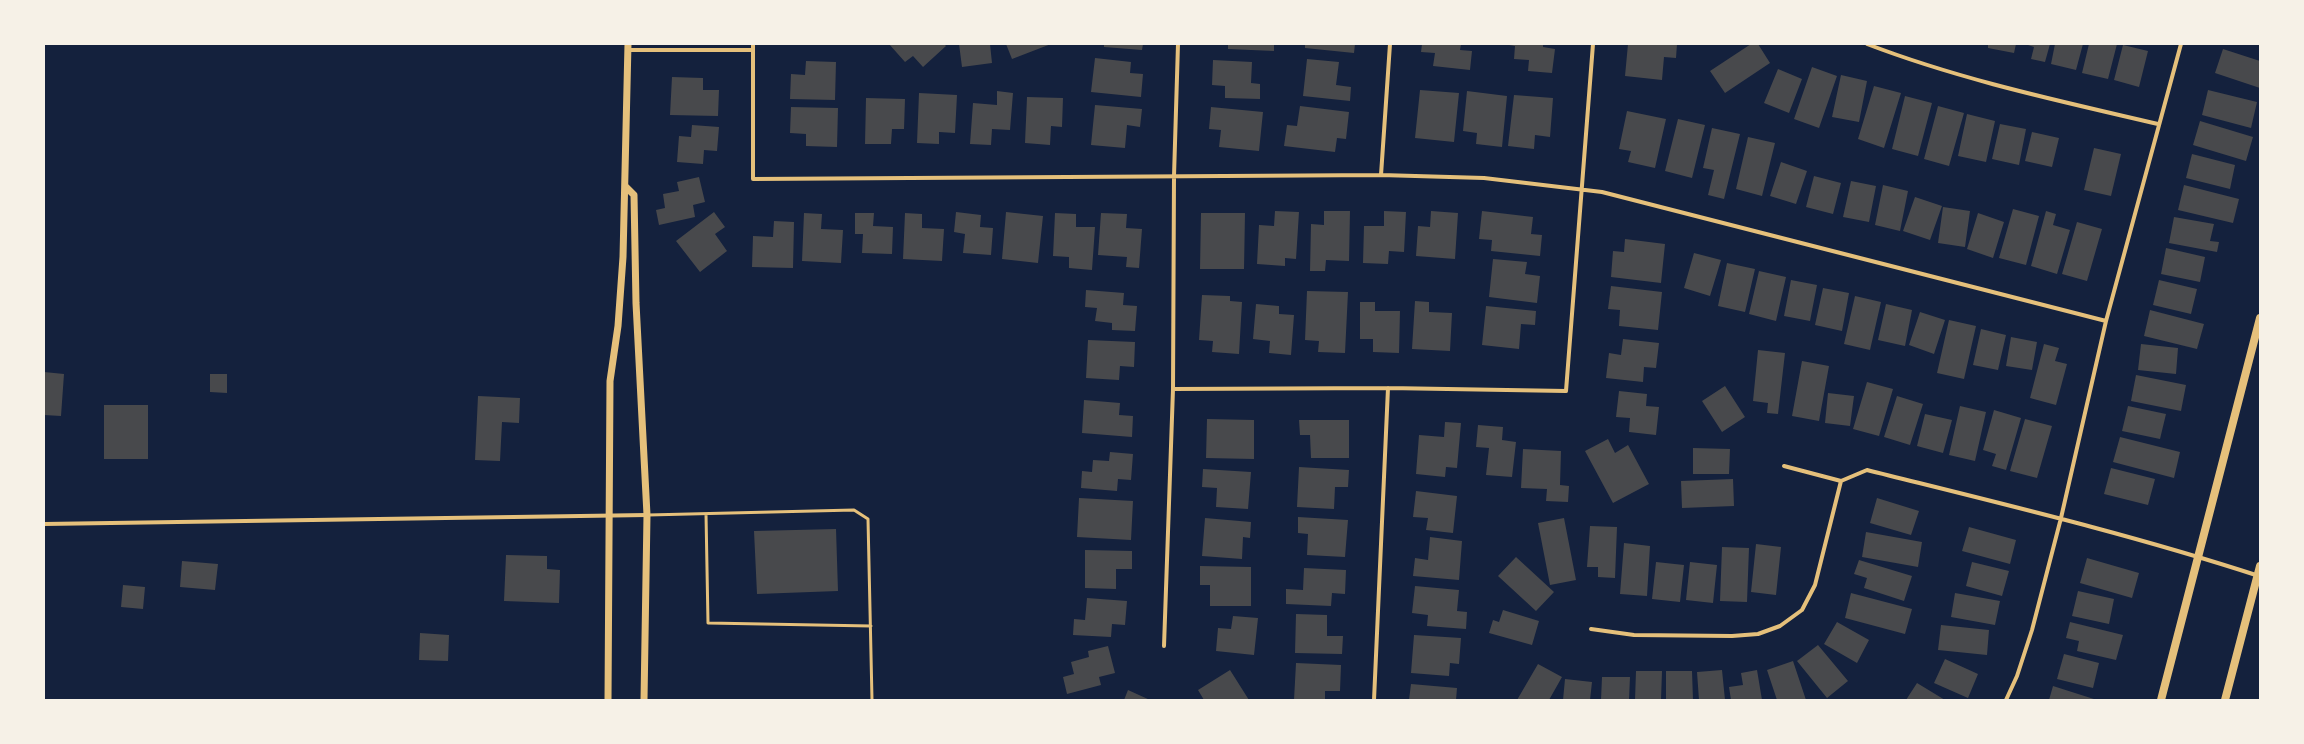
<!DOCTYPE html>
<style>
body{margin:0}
#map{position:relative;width:2304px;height:744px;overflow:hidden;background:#14213d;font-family:"Libre Baskerville",serif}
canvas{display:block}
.frame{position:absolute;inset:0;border:45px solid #f6f1e7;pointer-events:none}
</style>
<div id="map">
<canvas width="2304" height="744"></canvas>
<div class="frame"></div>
</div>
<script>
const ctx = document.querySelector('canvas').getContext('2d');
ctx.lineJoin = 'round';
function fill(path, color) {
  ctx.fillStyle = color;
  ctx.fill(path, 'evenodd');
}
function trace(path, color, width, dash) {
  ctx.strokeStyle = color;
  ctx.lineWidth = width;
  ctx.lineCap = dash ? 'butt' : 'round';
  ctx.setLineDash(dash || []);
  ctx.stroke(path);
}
fill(new Path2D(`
 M889 44H944L946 46 923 67 913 56 905 62Z
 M959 44H990L992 63 962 67Z
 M1006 44H1051L1012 59Z
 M1104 44H1143L1142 50 1104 47Z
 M1228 44H1274V51L1228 49Z
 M1305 44H1355L1354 53 1305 48Z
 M1422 44H1461L1460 50 1472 51 1470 70 1433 66 1435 53 1421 52Z
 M1503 44H1543V47L1555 49 1552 73 1528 71 1529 60 1514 59 1515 46Z
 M1628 44H1677L1676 58 1664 57 1662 80 1625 76Z
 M1751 44H1758L1770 63 1725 93 1710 71Z
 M1988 44H2016L2014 53 1988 48Z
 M2025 44H2050L2045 62 2031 59 2034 47Z
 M2055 44H2083L2076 70 2051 64Z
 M2089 44H2117L2108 79 2082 73Z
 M2123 45 2148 51 2139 87 2114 80Z
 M2223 49 2260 61V88L2215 73Z
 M1095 58 1131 62 1130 73 1143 74 1141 97 1091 92Z
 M1307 59 1339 62 1336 85 1351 87 1350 101 1303 96Z
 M1213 60 1252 62 1251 83 1260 84V99L1225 98V86L1212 85Z
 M806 61 836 62 835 100 790 99 791 74 805 75Z
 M1812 67 1837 76 1819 128 1794 119Z
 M1778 69 1802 79 1789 113 1764 103Z
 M1841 75 1867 81 1859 122 1832 117Z
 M672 77 703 78V90H719L718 116 670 115Z
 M1874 86 1901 93 1884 148 1858 139Z
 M1420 90 1459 93 1454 142 1415 138Z
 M2208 90 2257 102 2251 128 2202 115Z
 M997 91 1013 93 1010 130 992 129 991 145 970 144 973 103 997 105Z
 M1467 91 1507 96 1502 147 1476 144 1477 133 1463 131Z
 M919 93 957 95 955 133 939 132V144L917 143Z
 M1514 95 1553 98 1550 137 1535 135 1534 149 1508 146Z
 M1905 96 1932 103 1918 156 1892 149Z
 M1027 97 1063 98 1062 127 1051 126 1050 145 1025 143Z
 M866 98 905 99 904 129H892L891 144H865Z
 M1095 105 1142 109 1140 127 1127 125 1125 148 1091 145Z
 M1300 106 1349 112 1346 139 1337 138 1335 152 1284 146 1287 125 1297 126Z
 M1938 106 1964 113 1949 166 1924 159Z
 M791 107 838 108 837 147 806 146V134L790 133Z
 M1211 107 1263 112 1259 151 1219 147 1221 130 1209 129Z
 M1627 111 1666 119 1655 168 1628 162 1631 151 1619 149Z
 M1967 114 1995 121 1986 162 1958 156Z
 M1678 119 1705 125 1692 178 1665 171Z
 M2200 121 2253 137 2246 161 2193 145Z
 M2000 124 2026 129 2019 165 1992 159Z
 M692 125 719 127 717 151 704 150 703 164 677 162 679 136 691 137Z
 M1712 128 1740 134 1724 199 1708 195 1714 170 1703 168Z
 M2032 132 2059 138 2052 167 2025 161Z
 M1748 137 1775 143 1762 196 1736 189Z
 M2094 148 2121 154 2111 196 2084 190Z
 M2192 154 2235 165 2230 189 2186 178Z
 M1781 162 1807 171 1796 204 1770 196Z
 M1814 176 1841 183 1833 214 1806 207Z
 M699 177 705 202 693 205 695 217 659 225 656 210 665 208 663 194 679 191 677 182Z
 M1851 181 1876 186 1869 222 1843 217Z
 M1883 185 1908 191 1900 231 1875 225Z
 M2184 185 2239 199 2233 223 2178 210Z
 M1915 197 1942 206 1930 240 1903 231Z
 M1943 207 1970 211 1965 247 1938 243Z
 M2013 209 2039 216 2026 265 1999 258Z
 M1275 211 1299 212 1296 259 1285 258V266L1257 264 1259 225 1274 226Z
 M1324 211H1350L1349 261 1326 260 1325 271H1310L1311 224 1324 225Z
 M1384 211 1406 212 1404 252 1389 251 1388 264 1363 263 1364 226H1384Z
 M1431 211 1458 213 1455 259 1416 256 1418 226 1430 227Z
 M1482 211 1533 217 1531 234 1542 235 1540 256 1491 251 1492 240 1479 239Z
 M2046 211 2056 214 2053 225 2070 230 2057 274 2031 266Z
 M714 212 725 227 715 234 727 251 700 272 676 241Z
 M956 212 981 215 980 227 993 228 991 255 963 253 965 234 954 232Z
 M1006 212 1043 216 1038 263 1002 259Z
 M804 213 822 214 821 229 843 230 841 263 802 261Z
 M855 213H874L873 226 893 227 892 254 862 253 863 234H855Z
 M905 213 922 214V228L944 229 942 261 903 259Z
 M1055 213 1076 214V227H1095L1092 270 1069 268V257L1053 256Z
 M1101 213 1127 214 1126 228 1142 229 1139 268 1126 267 1127 257 1098 255Z
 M1201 213H1245L1244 269H1200Z
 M1978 213 2004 222 1993 258 1967 249Z
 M2174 217 2214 224 2210 241 2219 242 2217 252 2169 243Z
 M774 221 794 222 793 268 752 267 753 236 773 237Z
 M2077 222 2102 229 2087 281 2062 274Z
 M1625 239 1665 244 1661 283 1611 277 1613 251 1624 252Z
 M2166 248 2205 257 2200 282 2161 274Z
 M1694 253 1721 260 1710 296 1684 288Z
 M1493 259 1527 262 1525 274 1540 276 1537 303 1489 297Z
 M1727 263 1755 269 1745 312 1718 306Z
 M1759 271 1786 277 1776 321 1749 314Z
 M1791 280 1817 285 1810 321 1784 316Z
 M2159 280 2197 289 2191 314 2153 305Z
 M1611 286 1662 292 1658 330 1619 326 1620 310 1608 309Z
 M1823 288 1849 293 1842 331 1815 325Z
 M1086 290 1124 293 1123 305 1137 306 1135 331 1112 330V323L1095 321 1097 308 1085 307Z
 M1307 291 1348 292 1345 353 1318 352 1319 341 1305 340Z
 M1202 295 1230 296V301L1242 302 1239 354 1212 352 1213 341 1199 340Z
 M1855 296 1881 302 1870 350 1844 344Z
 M1415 301 1429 302V312L1452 313 1450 351 1412 349Z
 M1360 302H1375V311H1400L1399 353 1373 352V339H1360Z
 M1256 304 1279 306V314L1294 315 1291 355 1269 353 1270 341 1253 339Z
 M1886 304 1912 310 1905 346 1878 340Z
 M1486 306 1536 311 1535 325 1521 324 1519 349 1482 345Z
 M2150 310 2204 324 2197 349 2144 336Z
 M1920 312 1945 320 1934 354 1909 345Z
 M1949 320 1976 326 1964 379 1937 373Z
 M1981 329 2006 335 1998 370 1973 365Z
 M2011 337 2037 342 2032 370 2006 366Z
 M1623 339 1659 343 1656 368 1644 367 1643 382 1606 378 1609 353 1621 355Z
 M1088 340 1135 342 1134 367 1120 366 1119 380 1086 378Z
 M2044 344 2059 348 2055 361 2067 364 2056 405 2030 398Z
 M2141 344 2178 348 2176 374 2138 370Z
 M1758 350 1785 353 1778 414 1767 413 1768 403 1753 401Z
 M1802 361 1829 366 1819 421 1792 416Z
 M44 372 64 374 61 416 44 415Z
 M210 374H227V393L210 392Z
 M2136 375 2186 385 2181 411 2131 401Z
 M1867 382 1893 389 1879 436 1853 429Z
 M1725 386 1745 417 1722 432 1702 401Z
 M1619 391 1647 394 1646 406 1659 407 1656 435 1629 432 1630 418 1616 417Z
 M1828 393 1854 396 1850 426 1825 423Z
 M478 396 520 398 519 423 502 422 500 461 475 460Z
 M1897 396 1923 404 1910 445 1884 437Z
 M1084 400 1120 403 1119 415 1133 416 1132 437 1082 433Z
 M104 405H148V459H104Z
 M1960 406 1986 412 1975 461 1949 455Z
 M2128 406 2166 414 2160 439 2122 431Z
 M1994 410 2021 418 2006 470 1992 466 1996 454 1983 450Z
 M1925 414 1952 420 1943 453 1917 446Z
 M1207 419 1254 420V459L1206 458Z
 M2025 419 2052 426 2037 478 2010 471Z
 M1299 420H1349V458H1311L1310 435H1300Z
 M1445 422 1461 423 1457 468 1446 467 1445 477 1416 474 1419 435 1444 437Z
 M1478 425 1503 427 1502 440 1516 442 1512 477 1486 475 1489 448 1476 447Z
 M2120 437 2180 452 2174 478 2113 462Z
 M1608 439 1615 453 1628 445 1649 484 1613 503 1585 451Z
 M1693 448 1730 449 1729 474H1693Z
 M1523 449 1561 451 1560 485 1569 486 1568 502 1546 501 1547 489 1521 488Z
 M1110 452 1133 454 1131 480 1118 479 1117 491 1081 488 1082 471 1092 472 1093 460 1109 461Z
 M1299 467 1349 470 1348 487H1335L1334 509 1297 507Z
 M2111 468 2155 479 2148 505 2104 494Z
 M1203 469 1251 472 1248 509 1216 507 1217 488 1202 487Z
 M1733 479 1734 506 1682 508 1681 481Z
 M1416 491 1457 496 1453 533 1426 530 1428 518 1413 517Z
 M1079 498 1133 501 1131 540 1077 537Z
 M1877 498 1919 511 1911 535 1870 523Z
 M1298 517 1348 520 1345 557 1307 555 1308 534 1298 533Z
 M1205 518 1251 522 1250 538 1243 537 1242 559 1202 556Z
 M1564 518 1576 580 1550 585 1538 523Z
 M1590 526 1617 527 1615 578 1598 577V567H1587Z
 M1969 527 2016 540 2010 564 1962 551Z
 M836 529 838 591 757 594 754 531Z
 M1866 532 1922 542 1918 567 1862 557Z
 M1430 537 1462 541 1459 580 1413 576 1415 558 1428 560Z
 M1624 543 1650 546 1647 596 1620 594Z
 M1756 544 1781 547 1776 595 1751 592Z
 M1722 547 1749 548 1747 602 1720 601Z
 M1085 550 1132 551V569H1116V589L1085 588Z
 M506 555 547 556V569L560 570 559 603 504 601Z
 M1516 557 1554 592 1536 611 1498 576Z
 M2087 558 2139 573 2132 598 2080 583Z
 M1859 560 1912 576 1904 601 1864 588 1867 578 1854 574Z
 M182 561 218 564 215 590 180 587Z
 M1656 562 1684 565 1680 602 1652 599Z
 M1690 562 1717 565 1713 603 1686 600Z
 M1972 562 2009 571 2002 596 1966 586Z
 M1200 566 1251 567V606H1210V585H1200Z
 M1304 568 1346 570 1345 594 1332 593 1331 606 1286 604V589L1303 590Z
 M123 585 145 587 143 609 121 607Z
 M1415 586 1459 590 1457 611 1467 612 1466 629 1427 626 1428 615 1412 613Z
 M2078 591 2114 599 2109 624 2072 616Z
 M1851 593 1912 609 1905 634 1845 618Z
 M1955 593 2000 601 1995 625 1951 617Z
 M1087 598 1127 601 1125 625 1112 624 1111 637 1073 635 1074 619 1085 620Z
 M1503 610 1539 621 1532 645 1489 633 1493 620 1499 622Z
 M1296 614 1327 615V636H1343L1342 654 1295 653Z
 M1233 616 1258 618 1254 655 1216 651 1218 628 1231 629Z
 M1837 622 1869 640 1857 663 1824 644Z
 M2070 622 2123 635 2116 660 2077 651 2079 641 2066 638Z
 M1941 625 1989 630 1987 655 1938 650Z
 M420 633 449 635 448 661 419 660Z
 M1414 635 1461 638 1459 664 1450 663 1449 676 1411 673Z
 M1818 645 1848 681 1827 698 1797 661Z
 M1108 646 1115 673 1099 677 1101 685 1067 694 1063 677 1074 674 1071 662 1089 657 1088 651Z
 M2064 654 2099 663 2093 688 2057 679Z
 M1945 659 1978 674 1968 698 1934 683Z
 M1793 661 1806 700H1777L1767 670Z
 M1296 663 1341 665 1340 691H1325V700H1294Z
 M1538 664 1562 677 1549 700H1517Z
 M1230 670 1249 700H1204L1198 690Z
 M1722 670 1725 700H1699L1697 672Z
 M1757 670 1762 700H1731L1729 687 1743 685 1741 673Z
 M1636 671H1662L1661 700H1635Z
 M1666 671H1692L1693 700H1666Z
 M1602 677H1630L1629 700H1601Z
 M1565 679 1592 682 1590 700H1563Z
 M1917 683 1945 700H1906Z
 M1411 684 1457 688 1456 700H1409Z
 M2053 686 2097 700H2049Z
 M1128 690 1150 700H1124Z`), '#48494c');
trace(new Path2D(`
 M706 514 708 623 871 626
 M648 515 854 510 868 519 872 700`), '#e5c07b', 3);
trace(new Path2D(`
 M753 44V179L1381 175 1484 178 1602 192 2106 321
 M1867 44C1961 80 2060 101 2158 124
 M628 50H753
 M1381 175 1390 44
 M1173 389 1388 388 1566 391 1593 44
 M1784 466 1841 481
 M44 524 647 515
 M1591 629 1634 635 1732 636 1758 634 1780 626 1802 610 1815 585 1841 481 1867 470C1999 503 2130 534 2259 576
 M1164 646 1173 389 1174 176 1178 44
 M1374 700 1388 388
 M2006 700 2017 676 2032 630 2061 518 2106 321 2181 44`), '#e5c07b', 4);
trace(new Path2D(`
 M625 186 634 195 636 303 647 515 644 700
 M608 700 610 381 618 326 623 257 628 44`), '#e5c07b', 7);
trace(new Path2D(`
 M2161 700 2260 318
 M2225 700 2260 566`), '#e5c07b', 8);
</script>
